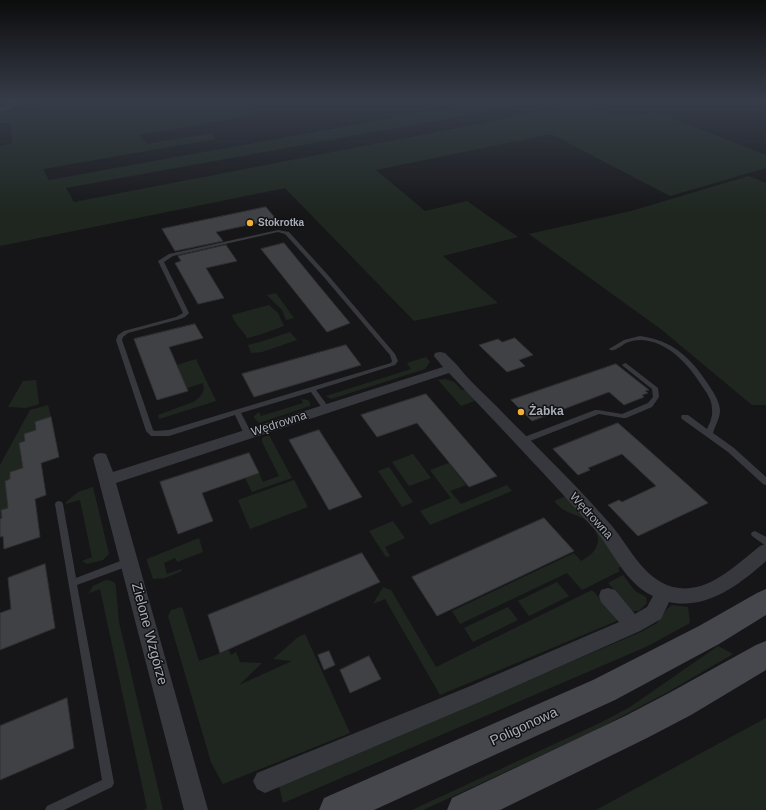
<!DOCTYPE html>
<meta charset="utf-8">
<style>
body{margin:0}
canvas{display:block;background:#161618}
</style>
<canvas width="766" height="810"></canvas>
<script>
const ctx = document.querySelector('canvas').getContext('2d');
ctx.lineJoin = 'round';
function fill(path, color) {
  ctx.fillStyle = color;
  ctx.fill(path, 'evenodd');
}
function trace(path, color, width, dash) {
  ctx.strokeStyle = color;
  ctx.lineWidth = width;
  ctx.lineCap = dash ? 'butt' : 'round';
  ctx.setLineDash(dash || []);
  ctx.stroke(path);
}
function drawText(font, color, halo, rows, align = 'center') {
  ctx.font = font + ' Arial,sans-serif';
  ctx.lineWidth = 3;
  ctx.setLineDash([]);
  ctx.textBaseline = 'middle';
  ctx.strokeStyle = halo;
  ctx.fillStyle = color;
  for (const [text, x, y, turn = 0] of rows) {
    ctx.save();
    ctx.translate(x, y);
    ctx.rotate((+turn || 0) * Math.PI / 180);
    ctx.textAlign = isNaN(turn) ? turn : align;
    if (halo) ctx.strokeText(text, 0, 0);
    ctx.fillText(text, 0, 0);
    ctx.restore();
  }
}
fill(new Path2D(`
 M61 102H243L258 114 139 135 147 144 212 133 216 139 43 169 49 180 481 102H539L66 188 74 202 478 124 584 102 621 118 657 112 766 155V168L670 196 551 134 376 170 425 211 467 201 518 237 443 256 498 303 414 321 285 188 0 246V146L12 143 10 122 0 123V113L11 109 57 106Z
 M749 176 766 183V405H752L662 330 529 234 631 211Z
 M276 293 294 318 286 320 282 310 267 295Z
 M269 305 278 313 284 326 259 335 247 338C243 329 234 325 232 315Z
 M290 332 297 340 262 352 251 353 248 345 260 342Z
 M426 357 430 362 425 369 331 399 326 396 411 369 407 363Z
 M196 359 216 401 159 419 158 415 193 402C200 398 206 392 203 383L187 388 177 365Z
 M445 379 454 382 462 390 466 389 477 400 461 406 438 380Z
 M36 380 39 404 26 408 8 407 23 381Z
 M301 399 308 400 310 403V406L259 423 254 418V416L259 412 261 416 303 403Z
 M48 405 51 417 35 422 36 430 24 434 25 441 19 443 21 458 28 467 10 472V479L5 481 7 497 13 506 0 519V465L30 410Z
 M269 435 292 478 252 492 245 478 259 473 263 482 279 476 262 442V438Z
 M413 454 431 478 409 486 392 462Z
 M449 463 466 485 450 491 461 504 507 485 512 491 430 525 420 511 451 498 430 470Z
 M389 467 413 502 402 507 378 471Z
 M294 480 308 507 250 529 238 500Z
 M93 487 109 554 103 560 87 564 82 561 92 557 80 500 66 504V502L78 492Z
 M566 496 590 522 622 566 618 568 620 571 582 590 567 573 460 624 452 611 574 553 581 561C599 552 605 537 588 522 582 516 573 515 566 511 561 509 558 505 554 501Z
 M393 521 405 538 385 547 390 556 386 557 369 531Z
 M199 538 203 552 177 562 175 558 164 563 167 574 181 569 182 571 165 578 153 579 147 561V559Z
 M623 575 635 591 646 597 647 603 639 611H632L608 583Z
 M106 580 112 581 115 583 116 589 119 622 163 810H144L147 808 100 589 89 593 93 586Z
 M557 582 569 596 529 616 518 601Z
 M383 587 391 590 436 667 592 590 619 620 440 695 385 599 373 604Z
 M672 605 688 607 690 623 648 646 283 803 279 786 641 632 657 623 666 610Z
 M182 607 199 661 229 650 231 655 236 652 240 662 262 663 239 685 292 661 273 659 298 637 305 634 350 733 223 784 221 781 211 762 168 616 171 610Z
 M508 607 518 620 473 642 464 628Z
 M718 646 733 654 668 692 592 732 423 810H412L602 722 630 707Z
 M766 718V810H596Z`), '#1e261f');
const building = new Path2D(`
 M266 207 276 219 216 232 223 241 175 251 162 229Z
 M284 243 320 287 350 323 327 332 261 249Z
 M226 245 237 261 206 268 224 298 198 304 175 263 181 261 178 256Z
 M195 324 203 338 169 347 188 391 157 400 134 339Z
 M515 338 533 355 519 360 525 366 507 372 479 345 498 339 502 342Z
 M346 345 361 365 254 397 242 374Z
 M616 364 649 390 645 391 648 393 642 395 644 397 624 405 609 392 532 421 511 400Z
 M426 394 497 476 469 487 417 423 377 437 361 415Z
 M51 417 59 457 41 463 46 495 35 499 40 537 4 549 3 536 0 537V519L2 518 1 510 8 508 5 481 10 479V472L23 468 19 443 25 441 24 434 36 430 35 422Z
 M618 423 643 445 708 503 638 536 608 505 619 500 622 502 656 486 622 454 588 468 590 470 578 475 553 449Z
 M319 430 362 497 329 510 289 440Z
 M249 453 259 473 202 493 213 521 178 534 160 482Z
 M544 518 574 551 437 616 412 577Z
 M362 553 380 582 220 653 208 615Z
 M45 564 55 628 0 650V613L11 609 8 578Z
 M329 651 335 665 324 670 318 655Z
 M369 656 381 679 350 693 340 670Z
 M67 698 74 748 0 780V726Z`);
fill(building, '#404145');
trace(building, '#303034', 1);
fill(new Path2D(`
 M0 102H3L0 104Z
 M278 230 289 232 327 274 395 354 398 361 395 365 316 390 330 409 328 411H324L311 392 241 413 252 434 251 436H245L235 415 169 436H151L146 431 116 340 118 335 124 331 176 317 183 313 158 261 169 254ZM278 232 285 234 323 276 390 355 392 361 391 363 169 430 155 431 153 430 122 340 123 337 128 333 180 319 185 317 189 313 164 262 173 256Z
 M640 336C672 340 691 358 708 384 713 392 719 400 720 410 720 418 715 426 713 433L734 448 766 477V485L763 484 728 452 682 419 681 417 682 415H688L707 429C710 423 713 416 712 409 712 400 707 393 702 386 689 365 668 341 641 340 636 340 630 341 626 343 621 346 616 351 610 350L609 349 624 340Z
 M625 363 627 364 658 388 659 397 652 407 626 418H623L599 414 525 443H519L518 441 519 439 595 410H598L622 414 648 403 653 397 652 389 623 366 622 365Z
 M59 501 62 502 63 504 76 578 128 558 131 559 132 562 131 565 77 585 114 783 112 787 64 810H45L47 806 102 780 55 504 56 502Z
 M755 531 766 537V546L752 536 751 534 752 532Z`), '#37383d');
fill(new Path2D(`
 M12 102H19L10 109 0 112V108L6 107Z
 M440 352 445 353 457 365C470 382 488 397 503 413 540 450 578 487 612 526 631 549 646 584 679 588 710 592 737 564 760 546L766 544V561C739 585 707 610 669 602L661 619 640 631 482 701 265 793 257 789 253 781 257 773 468 687 619 622 601 602 599 596 601 590 608 588 615 590 635 614 647 607 653 596C626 584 613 551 595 530 548 477 498 425 449 373L116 483 208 810H184L93 458 96 454 101 453 106 454 113 472 443 367 434 356 435 353Z`), '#37383d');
fill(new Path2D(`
 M766 589V615L719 644 615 700 374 810H319L324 798 593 680 699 626 757 593Z
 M766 641V670L691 715 647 738 500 810H447L452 798 625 716 669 693 756 645Z`), '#45474d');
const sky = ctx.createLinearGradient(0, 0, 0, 215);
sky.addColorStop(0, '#0c0c0d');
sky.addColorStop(0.47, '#363c48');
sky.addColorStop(1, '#363c4800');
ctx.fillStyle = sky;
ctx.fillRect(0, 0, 766, 215);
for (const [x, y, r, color] of [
 [250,223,4,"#f2b134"],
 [521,412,4,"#f2b134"]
]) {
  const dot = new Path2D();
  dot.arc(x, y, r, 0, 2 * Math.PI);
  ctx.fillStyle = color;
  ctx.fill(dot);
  trace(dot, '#111113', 1.5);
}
drawText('bold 10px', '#a8adb8', '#111113', [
 ["Stokrotka",258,223]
], 'left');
drawText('bold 12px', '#a8adb8', '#111113', [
 ["Żabka",529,412]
], 'left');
drawText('12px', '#a8adb8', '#111113', [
 ["Wędrowna",279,424,-18],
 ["Wędrowna",591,516,48]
]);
drawText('14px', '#a8adb8', '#111113', [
 ["Zielone Wzgórze",149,634,75],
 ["Poligonowa",524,727,-25]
]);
</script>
